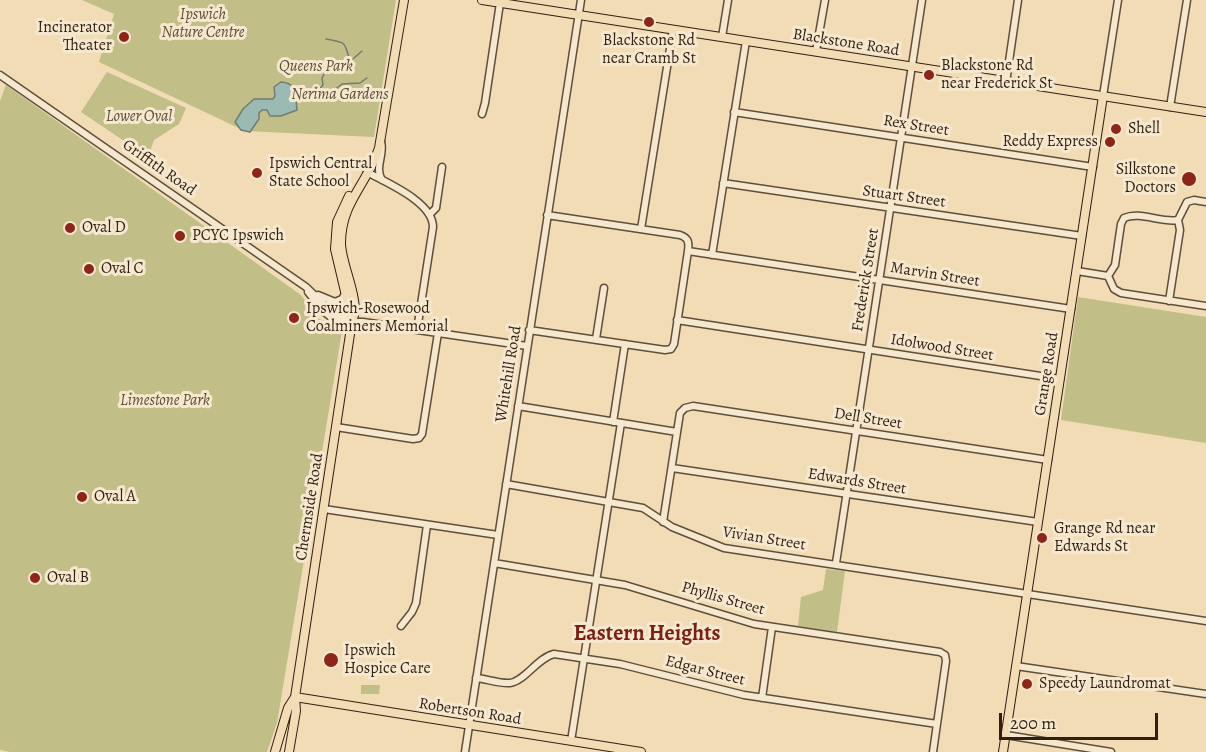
<!DOCTYPE html>
<style>
body{margin:0}
#map{position:relative;width:1206px;height:752px;overflow:hidden;background:#f1dcb5;font-family:Alegreya,serif}
canvas{display:block}
.scale{position:absolute;left:999px;top:713px;width:159px;height:27px;box-sizing:border-box;border:3px solid #311f11;border-top:0;padding-left:8px;font-size:18px;line-height:21px;white-space:nowrap;color:#311f11;-webkit-text-stroke:4px #f6e8cf;paint-order:stroke}
</style>
<div id="map">
<canvas width="1206" height="752"></canvas>
<div class="scale">200 m</div>
</div>
<script>
const ctx = document.querySelector('canvas').getContext('2d');
ctx.lineJoin = 'round';
function fill(path, color) {
  ctx.fillStyle = color;
  ctx.fill(path, 'evenodd');
}
function trace(path, color, width, dash) {
  ctx.strokeStyle = color;
  ctx.lineWidth = width;
  ctx.lineCap = dash ? 'butt' : 'round';
  ctx.setLineDash(dash || []);
  ctx.stroke(path);
}
function drawText(font, color, halo, rows, align = 'center') {
  ctx.font = font + ' Alegreya,serif';
  ctx.lineWidth = 6;
  ctx.setLineDash([]);
  ctx.textBaseline = 'middle';
  ctx.strokeStyle = halo;
  ctx.fillStyle = color;
  for (const [text, x, y, turn = 0] of rows) {
    ctx.save();
    ctx.translate(x, y);
    ctx.rotate((+turn || 0) * Math.PI / 180);
    ctx.textAlign = isNaN(turn) ? turn : align;
    if (halo) ctx.strokeText(text, 0, 0);
    ctx.fillText(text, 0, 0);
    ctx.restore();
  }
}
fill(new Path2D(`
 M82 0H396L374 137 245 131 99 62 114 14Z
 M107 72 186 108 179 124 154 140 148 157 81 112Z
 M6 85 301 295 319 319 341 328 342 331 277 723 267 752H10L0 750V101Z
 M1078 297 1206 317V443L1061 420Z
 M826 569 845 571 837 632 798 626 801 597 823 590Z
 M361 685H380L379 694H361Z`), '#c1be88');
const water = new Path2D(`
 M281 82C299 83 295 97 297 110L281 116H270L267 110H262L259 113V119L250 132 241 130 235 122 243 109 254 99H273L275 96 274 87Z`);
fill(water, '#9bbab3');
trace(water, '#717c72', 1.5);
trace(new Path2D(`
 M326 39C349 43 343 42 350 60
 M316 93 323 85 322 78 326 71 347 64 362 51
 M296 95C307 94 318 95 329 94L342 84 360 83 367 78`), '#717c72', 1.5);
const minor = new Path2D(`
 M722 37 728 0
 M816 51 825 0
 M0 75 306 287 332 312 352 321
 M1006 82 1018 0
 M1103 96 1118 0
 M1170 107 1187 0
 M734 112 1093 167
 M482 114 485 103 500 3
 M381 141C385 155 374 167 382 180
 M367 172C387 183 433 202 433 227L417 330
 M723 183 1082 236
 M430 214 436 208 442 167
 M641 229 673 30
 M688 251 1071 309
 M712 255 746 41
 M1077 271 1108 276 1114 289 1121 293 1206 306
 M1108 276 1115 265 1121 224 1124 218C1140 211 1161 223 1178 220L1187 202 1194 200 1206 202
 M308 292 323 311 332 318 343 322H363L527 346
 M318 295 335 302 342 299 345 294
 M1169 301 1180 230 1178 220
 M677 320 1060 379
 M529 330 665 350 671 349 674 344 688 251C689 243 689 238 680 235L547 215
 M596 339 604 288
 M518 406 677 432
 M613 422 625 344
 M336 427 413 439 419 438 422 434 438 333
 M672 468 1038 522
 M506 484 643 508 672 527 724 548 1206 621
 M324 509 498 535
 M663 522 680 413 685 408 693 406 1048 460
 M494 563 625 585 754 624 940 652 945 655 946 661 933 752
 M836 563 922 0
 M401 626 412 612 416 603 427 525
 M1016 666 1206 694
 M476 678C487 679 500 684 510 683 525 681 537 658 554 654L620 664 744 695 937 724
 M762 698 772 627
 M1006 735 1111 752
 M571 741 621 423
 M465 752 581 0`);
const major = new Path2D(`
 M482 0 1206 112
 M349 196 337 222 335 249 352 321
 M295 697 641 752
 M275 752 288 708 295 697
 M289 752 296 711 295 697 352 321C362 303 341 265 341 243 341 202 368 183 379 148L404 0
 M1003 752 1103 96`);
trace(minor, '#614e3a', 9);
trace(major, '#311f11', 10);
trace(minor, '#f6e8cf', 6);
trace(major, '#f1dcb5', 8);
for (const [x, y, r, color] of [
 [649,22,6,"#8f2418"],
 [124,37,6,"#8f2418"],
 [929,75,6,"#8f2418"],
 [1116,129,6,"#8f2418"],
 [1110,142,6,"#8f2418"],
 [257,173,6,"#8f2418"],
 [1189,179,8,"#8f2418"],
 [70,228,6,"#8f2418"],
 [180,236,6,"#8f2418"],
 [89,269,6,"#8f2418"],
 [294,318,6,"#8f2418"],
 [82,497,6,"#8f2418"],
 [1042,538,6,"#8f2418"],
 [35,578,6,"#8f2418"],
 [331,660,8,"#8f2418"],
 [1027,684,6,"#8f2418"]
]) {
  const dot = new Path2D();
  dot.arc(x, y, r, 0, 2 * Math.PI);
  ctx.fillStyle = color;
  ctx.fill(dot);
  trace(dot, '#f6e8cf', 2);
}
drawText('italic 16px', '#5c4f35', '#f6e8cf', [
 ["Ipswich",203,15],
 ["Nature Centre",203,33],
 ["Queens Park",316,67],
 ["Nerima Gardens",340,95],
 ["Lower Oval",139,117],
 ["Limestone Park",165,401]
]);
drawText('16px', '#311f11', '#f6e8cf', [
 ["Incinerator",112,28,"right"],
 ["Theater",112,46,"right"],
 ["Blackstone Rd",649,41,"center"],
 ["near Cramb St",649,59,"center"],
 ["Blackstone Rd",941,66],
 ["near Frederick St",941,84],
 ["Shell",1128,129],
 ["Reddy Express",1098,142,"right"],
 ["Ipswich Central",269,164],
 ["State School",269,182],
 ["Silkstone",1176,170,"right"],
 ["Doctors",1176,188,"right"],
 ["Oval D",82,228],
 ["PCYC Ipswich",192,236],
 ["Oval C",101,269],
 ["Ipswich-Rosewood",306,309],
 ["Coalminers Memorial",306,327],
 ["Oval A",94,497],
 ["Grange Rd near",1054,529],
 ["Edwards St",1054,547],
 ["Oval B",47,578],
 ["Ipswich",344,651],
 ["Hospice Care",344,669],
 ["Speedy Laundromat",1039,684]
], 'left');
drawText('16px', '#311f11', '#f6e8cf', [
 ["Blackstone Road",846,43,9],
 ["Rex Street",916,126,9],
 ["Griffith Road",159,168,35],
 ["Stuart Street",904,197,8],
 ["Marvin Street",935,275,9],
 ["Frederick Street",866,280,-81],
 ["Idolwood Street",942,348,9],
 ["Whitehill Road",509,374,-81],
 ["Grange Road",1047,374,-81],
 ["Dell Street",868,419,9],
 ["Edwards Street",857,482,9],
 ["Chermside Road",310,507,-81],
 ["Vivian Street",764,539,9],
 ["Phyllis Street",723,599,16],
 ["Edgar Street",705,671,14],
 ["Robertson Road",470,712,9]
]);
drawText('bold 22px', '#7a1f14', '#f6e8cf', [
 ["Eastern Heights",647,635]
]);
</script>
